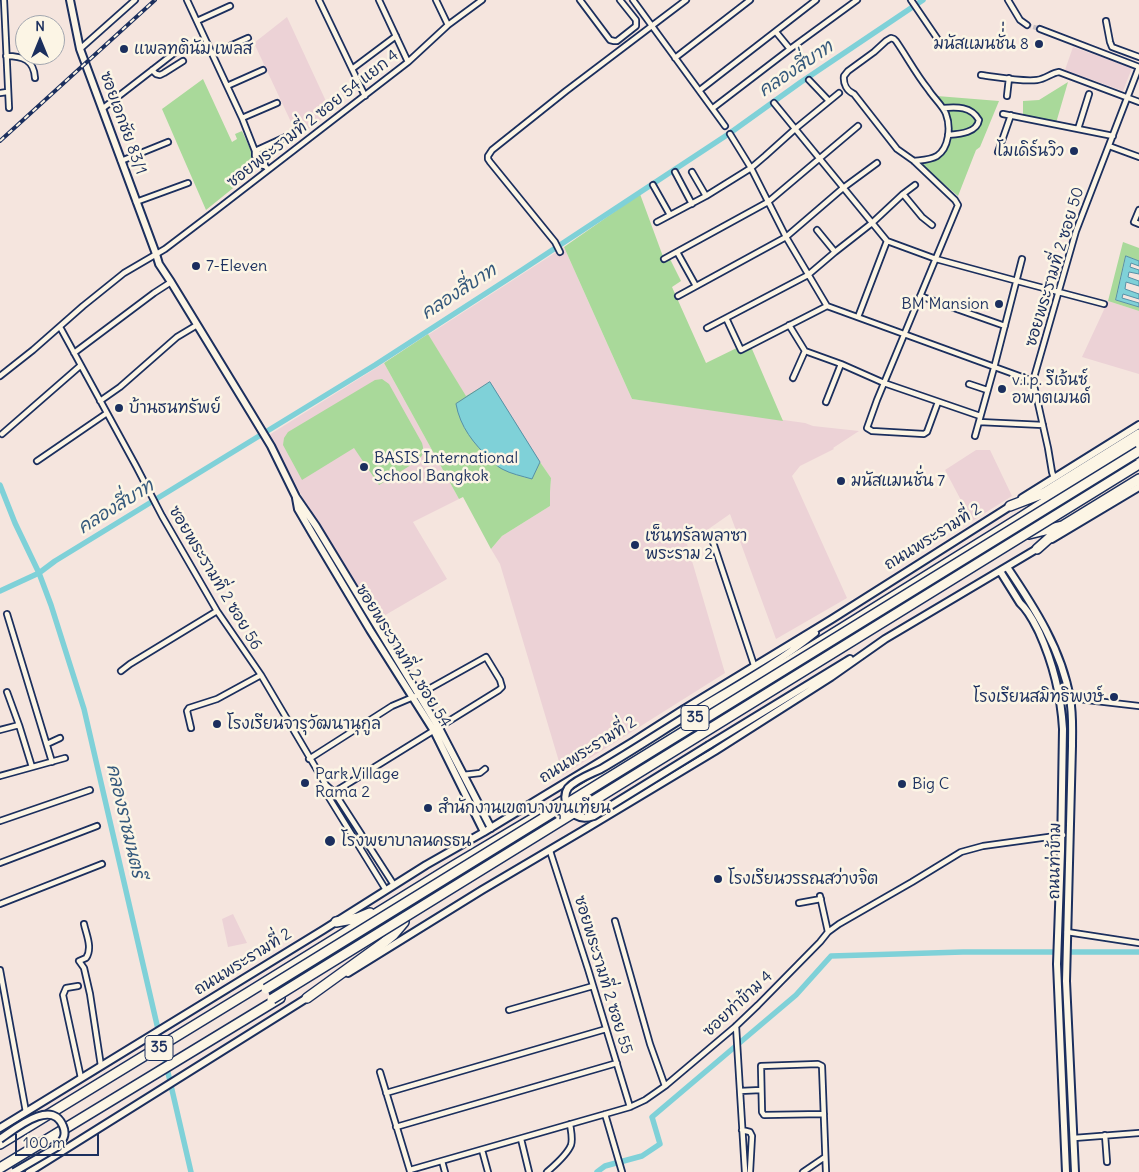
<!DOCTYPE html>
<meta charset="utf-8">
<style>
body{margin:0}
#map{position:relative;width:1139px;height:1172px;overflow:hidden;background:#f5e5de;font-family:Delius,sans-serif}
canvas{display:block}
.north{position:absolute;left:15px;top:15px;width:50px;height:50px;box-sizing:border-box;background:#fcf5e5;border:1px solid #a2a6af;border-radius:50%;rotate:0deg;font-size:14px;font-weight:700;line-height:20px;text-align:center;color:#1b2f5e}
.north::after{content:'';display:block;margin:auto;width:18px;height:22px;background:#1b2f5e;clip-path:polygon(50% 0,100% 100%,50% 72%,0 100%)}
.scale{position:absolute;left:15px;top:1134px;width:84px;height:22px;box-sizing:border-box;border:2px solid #1b2f5e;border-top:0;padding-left:6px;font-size:15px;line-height:18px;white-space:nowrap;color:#1b2f5e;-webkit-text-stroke:4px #fcf5e5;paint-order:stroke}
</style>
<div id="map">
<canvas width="1139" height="1172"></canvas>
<div class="north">N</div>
<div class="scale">100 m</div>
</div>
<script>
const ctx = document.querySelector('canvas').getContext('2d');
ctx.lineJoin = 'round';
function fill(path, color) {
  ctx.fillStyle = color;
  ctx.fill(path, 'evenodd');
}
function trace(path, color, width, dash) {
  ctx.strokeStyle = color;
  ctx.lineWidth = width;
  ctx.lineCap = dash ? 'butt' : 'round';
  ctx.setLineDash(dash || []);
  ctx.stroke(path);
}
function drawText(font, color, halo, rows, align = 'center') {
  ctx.font = font + ' Delius,"Playpen Sans Thai",sans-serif';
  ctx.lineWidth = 5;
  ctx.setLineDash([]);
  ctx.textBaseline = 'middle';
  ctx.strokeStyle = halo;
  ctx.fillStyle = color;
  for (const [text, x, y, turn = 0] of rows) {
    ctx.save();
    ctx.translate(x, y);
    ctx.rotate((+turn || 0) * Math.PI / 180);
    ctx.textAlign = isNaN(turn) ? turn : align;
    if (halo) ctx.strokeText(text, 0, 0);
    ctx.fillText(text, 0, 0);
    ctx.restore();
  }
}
fill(new Path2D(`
 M287 17 331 112 298 137 254 43Z
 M1073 47 1132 68 1123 91 1065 70Z
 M564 247 632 399 805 423 813 426 859 431 833 448 834 449 800 466 792 476 847 598 776 639 730 514 687 544 725 673 563 775 500 564 491 549 502 536 550 506V492L551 478 540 462 466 397 428 335Z
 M1108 301 1139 311V374L1082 357Z
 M384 363 459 499 413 522 447 579 382 617 375 615 303 498 269 435Z
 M976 450H990L1012 496 972 521 945 470Z
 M233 914 247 943 228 947 222 919Z`), '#ecd2d6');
fill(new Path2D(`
 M203 79 232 142 237 139 235 134 242 131 258 166 247 173 248 176 206 210 162 109Z
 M1068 82 1056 123 1023 116V101L1039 100Z
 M937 96 999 101 980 147 976 150 958 196 920 164C937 160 946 155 951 136L976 129C980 125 982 122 980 118 975 103 954 106 942 104Z
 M952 109C962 110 972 111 977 121L976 124 967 130 951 132 948 112Z
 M640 194 665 262 670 259 681 281 672 287 706 363 749 342 783 421 632 399 564 247Z
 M1123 242 1139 248V261L1126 256 1116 300 1139 307V311L1108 301Z
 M428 334 466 396 490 382 540 462 551 478 550 492V506L502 536 491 549 463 497 459 499 384 363Z
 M382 379 389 384 422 443C424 450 424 454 419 460L379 485 354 448 302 480 283 445 284 438 288 432 375 380Z`), '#a9d99a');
const water = new Path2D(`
 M1126 256 1139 261V266L1131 263 1130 267 1139 270V274L1129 272 1128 277 1139 281V286L1126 282 1125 289 1139 294V299L1123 294 1122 298 1139 303V307L1116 300Z
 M490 382 540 462 532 479C522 476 511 474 502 469 498 467 494 463 490 459 474 444 460 427 456 404Z`);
fill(water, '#7fd1d8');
trace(water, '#5790a7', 1);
trace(new Path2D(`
 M0 485 15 523 39 573 51 605 84 709 191 1172
 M0 591 39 573 55 561 375 365 522 270 730 133 801 82 923 0
 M597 1172 605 1166 642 1156 660 1144 652 1117 796 995 831 956 963 952H1139`), '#7fd1d8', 5.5);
trace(new Path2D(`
 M1027 25 1040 29`), '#c9c1c4', 4.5, [4.5, 2]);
const street = new Path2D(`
 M4 0 9 108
 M187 0 242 118 255 151V156L260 165 265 166 268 169
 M319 0 365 96
 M379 0 408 62
 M436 0 448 25
 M580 0 610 40 614 41H617L636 26V20L620 0
 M633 0 725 126
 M911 0 941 44
 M1008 0 1020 20 1027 25
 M197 21 230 6
 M1106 21 1110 42 1112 47 1139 57
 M1040 29 1139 67
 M776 32 790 49
 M80 49 135 0
 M212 54 248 38
 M6 56C23 56 34 60 35 78
 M675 58 750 0
 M352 69 396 36
 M152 70 156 74 160 75 164 73 183 61
 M981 75C997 77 1022 82 1037 80 1046 79 1051 73 1059 72L1139 102
 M809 80 829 101
 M227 86 263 70
 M700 90 816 0
 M0 93 7 92
 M1007 96 1009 78
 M774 103 887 241 936 259 1017 281 1104 304
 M713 108 790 49 857 0
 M943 108C957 107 971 106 979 120 977 133 959 134 948 135
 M102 109 182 47
 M1003 114 1113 136
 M242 118 277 103
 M1078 129 1089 94
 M1109 146 1139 157
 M255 151 290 135
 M255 151C261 154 265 159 265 166
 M998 152 1011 115
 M121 161 168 142
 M914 161C922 160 930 160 937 156 949 148 951 127 946 114 944 107 932 96 928 89 916 74 907 57 896 41L894 39 891 38 886 41 874 52 848 71 844 76C843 84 847 91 854 94L897 149 914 161 955 200 958 205 877 400 867 428 872 431 924 434 927 432 938 402
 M675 172 692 204
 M692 172 706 196
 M653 185 670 215
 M903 194 922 217 932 225
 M136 202 188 183
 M1139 210 1134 222 1139 224
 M657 222 706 196 751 168 765 156 795 129 839 93
 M817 230 835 252
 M560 252 555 242 490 162 488 159V156L492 150 566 91 686 0
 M677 252 696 286
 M664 259 768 202 858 126
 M678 296 786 237 843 188 877 163
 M920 296 1005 326
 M827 306 1033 381
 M858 317 887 241
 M726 318 741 350 827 306 786 237 751 168 730 134
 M789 325 805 351 841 364 884 383 980 416
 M60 327 136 466 162 516 217 611 261 675 326 785
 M707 328 808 275 835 252 872 223 903 194 915 185
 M74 353 154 293 171 282
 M0 376 33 350 83 306 124 273 165 249 215 211 408 62 448 25 482 0
 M793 378 805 351
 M969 384 987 390
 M100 401 120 387 177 337 197 325
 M826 402 841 364
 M979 422 1043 425
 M2 434 80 366
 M975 436 994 368 1022 259
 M37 461 107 413
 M1054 478 1052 472 1048 448 1033 381 1076 231 1139 67
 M712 539 754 665
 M7 614 52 762
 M121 671 130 664 217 611
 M7 692 19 725 32 767
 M1070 698 1139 706
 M191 728 187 711 189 708 217 699 261 675
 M0 730 19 725
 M47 744 60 738
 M309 759 392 706 418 695 486 657 500 680 502 687 499 690 328 796
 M463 775 480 773 485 769
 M0 776 65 758
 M0 821 90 790
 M550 851 588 969 630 1107
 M0 863 97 826
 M386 890 328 796 326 785 334 792 394 885
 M820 896 828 932
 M799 903 821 899
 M0 904 102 864
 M615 921 650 1044 665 1086
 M84 924C86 934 93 948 86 958L79 961 84 968 90 994 101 1066
 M1067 932 1139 943
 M0 970 26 1112
 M78 986 66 988 63 995 81 1078
 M509 1010 593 986
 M736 1026 745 1172
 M380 1072 410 1171
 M740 1091 761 1090
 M386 1093 606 1029
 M605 1114 622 1172
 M824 1114 764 1115 762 1112 761 1066 818 1064 822 1066 826 1172
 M396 1127 617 1063
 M742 1130 750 1132 752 1136 750 1172
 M1105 1135 1107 1162
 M1074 1138 1139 1133
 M521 1139 529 1172
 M482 1150 488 1172
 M442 1161 445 1172
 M410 1170 630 1107 645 1100 665 1086 736 1026 758 1005 820 942 828 932 839 924 912 882 961 852 983 846 1063 835
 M547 1172C555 1165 567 1155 571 1145 573 1139 571 1131 570 1124
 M803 1172 825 1157`);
const secondary = new Path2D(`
 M70 0 80 49 156 254 159 264 171 282 251 413 271 446 296 497 316 526 439 728 491 828
 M296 498 298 509 312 533 370 630 434 731 484 832
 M1022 498 1139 425
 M1052 539 1139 487
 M1007 567C1034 607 1062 650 1070 699 1073 714 1072 730 1072 746L1066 981 1075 1172
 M1000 571 1020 603C1029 611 1034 622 1039 632 1053 663 1061 695 1063 729L1061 851 1057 964 1066 1172
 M693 712C734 687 778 663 815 633
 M709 745 850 659
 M348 973 482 890 587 828 715 751 831 677 885 639 1040 547
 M0 1128 323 930 426 865 484 832 634 741 684 709 832 619 1012 505
 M29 1172 310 996`);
const highway = new Path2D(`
 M1010 506 1044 493 1139 434
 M1029 534 1062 526
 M1037 549 1064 525 1139 479
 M336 922 358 918 370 913
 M307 998 382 944 393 935 404 922
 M0 1144 249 992 453 866 576 793 1018 519 1139 442
 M0 1168 280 998`);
trace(street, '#1b2f5e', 8);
trace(secondary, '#1b2f5e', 10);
trace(highway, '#1b2f5e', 12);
trace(street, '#fcf5e5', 4.5);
trace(secondary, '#fcf5e5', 6);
trace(highway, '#fcf5e5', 9);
const rail = new Path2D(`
 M0 141 155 0`);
trace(rail, '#1b2f5e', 4);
trace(rail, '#fcf5e5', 2, [5.5]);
const secondaryBridge = new Path2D(`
 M693 712C662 731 632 751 601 769 591 774 576 779 568 788 562 797 567 810 575 815 582 819 587 818 594 816L709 745
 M0 1139C15 1129 52 1098 63 1126 67 1135 63 1140 57 1147L14 1172`);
const highwayBridge = new Path2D(`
 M266 989 1139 451
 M272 999 1139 464`);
trace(secondaryBridge, '#1b2f5e', 10, []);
trace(highwayBridge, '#1b2f5e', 12, []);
trace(secondaryBridge, '#fcf5e5', 6);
trace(highwayBridge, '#fcf5e5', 9);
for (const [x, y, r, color] of [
 [1039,44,5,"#1b2f5e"],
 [124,49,5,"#1b2f5e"],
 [1074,151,5,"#1b2f5e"],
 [196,266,5,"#1b2f5e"],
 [999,304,5,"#1b2f5e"],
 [1002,389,5,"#1b2f5e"],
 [119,408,5,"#1b2f5e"],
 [364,467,5,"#1b2f5e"],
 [841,481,5,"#1b2f5e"],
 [635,545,5,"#1b2f5e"],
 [1114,697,5,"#1b2f5e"],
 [217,724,5,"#1b2f5e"],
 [305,783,5,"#1b2f5e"],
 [902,784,5,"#1b2f5e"],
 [428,808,5,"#1b2f5e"],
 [330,841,6,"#1b2f5e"],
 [718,879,5,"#1b2f5e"]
]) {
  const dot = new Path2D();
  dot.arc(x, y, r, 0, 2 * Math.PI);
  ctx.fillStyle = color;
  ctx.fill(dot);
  trace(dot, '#fcf5e5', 2);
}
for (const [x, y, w] of [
 [695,718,28],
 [159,1048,28]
]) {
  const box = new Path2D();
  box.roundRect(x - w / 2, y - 12.5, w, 25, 4);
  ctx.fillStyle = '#fcf5e5';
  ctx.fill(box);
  trace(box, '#1b2f5e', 1);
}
drawText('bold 15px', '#1b2f5e', null, [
 ["35",695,718],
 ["35",159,1048]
]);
drawText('16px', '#1b2f5e', '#fcf5e5', [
 ["มนัสแมนชั่่น 8",1029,44,"right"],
 ["แพลทตินัม เพลส",134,49],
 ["โมเดิร์นวิว",1064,151,"right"],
 ["7-Eleven",206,266],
 ["BM Mansion",989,304,"right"],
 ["v.i.p. รีเจ้นซ์",1012,380],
 ["อพาตเมนต์",1012,398],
 ["บ้านธนทรัพย์",129,408],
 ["BASIS International",374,458],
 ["School Bangkok",374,476],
 ["มนัสแมนชั่น 7",851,481],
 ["เซ็นทรัลพลาซา",645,536],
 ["พระราม 2",645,554],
 ["โรงเรียนสมิทธิพงษ์",1104,697,"right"],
 ["โรงเรียนจารุวัฒนานุกูล",227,724],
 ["Park Village",315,774],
 ["Rama 2",315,792],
 ["Big C",912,784],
 ["สำนักงานเขตบางขุนเทียน",438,808],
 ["โรงพยาบาลนครธน",341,841],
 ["โรงเรียนวรรณสว่างจิต",728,879]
], 'left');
drawText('16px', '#1b2f5e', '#fcf5e5', [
 ["ซอยพระรามที่ 2 ซอย 54 แยก 4",313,119,-38],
 ["ซอยเอกชัย 83/1",123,123,70],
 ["ซอยพระรามที่ 2 ซอย 50",1055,267,-73],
 ["ถนนพระรามที่ 2",933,537,-32],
 ["ซอยพระรามที่ 2 ซอย 56",215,578,59],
 ["ซอยพระรามที่ 2 ซอย 54",403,656,58],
 ["ถนนพระรามที่ 2",588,750,-32],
 ["ถนนท่าข้าม",1055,861,-89],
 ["ถนนพระรามที่ 2",243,962,-32],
 ["ซอยพระรามที่ 2 ซอย 55",603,975,73],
 ["ซอยท่าข้าม 4",738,1004,-43]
]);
drawText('italic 18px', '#34587c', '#fcf5e5', [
 ["คลองสี่บาท",796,69,-34],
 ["คลองสี่บาท",459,292,-33],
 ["คลองสี่บาท",116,507,-32],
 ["คลองราชมนตรี",125,821,77]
]);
</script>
